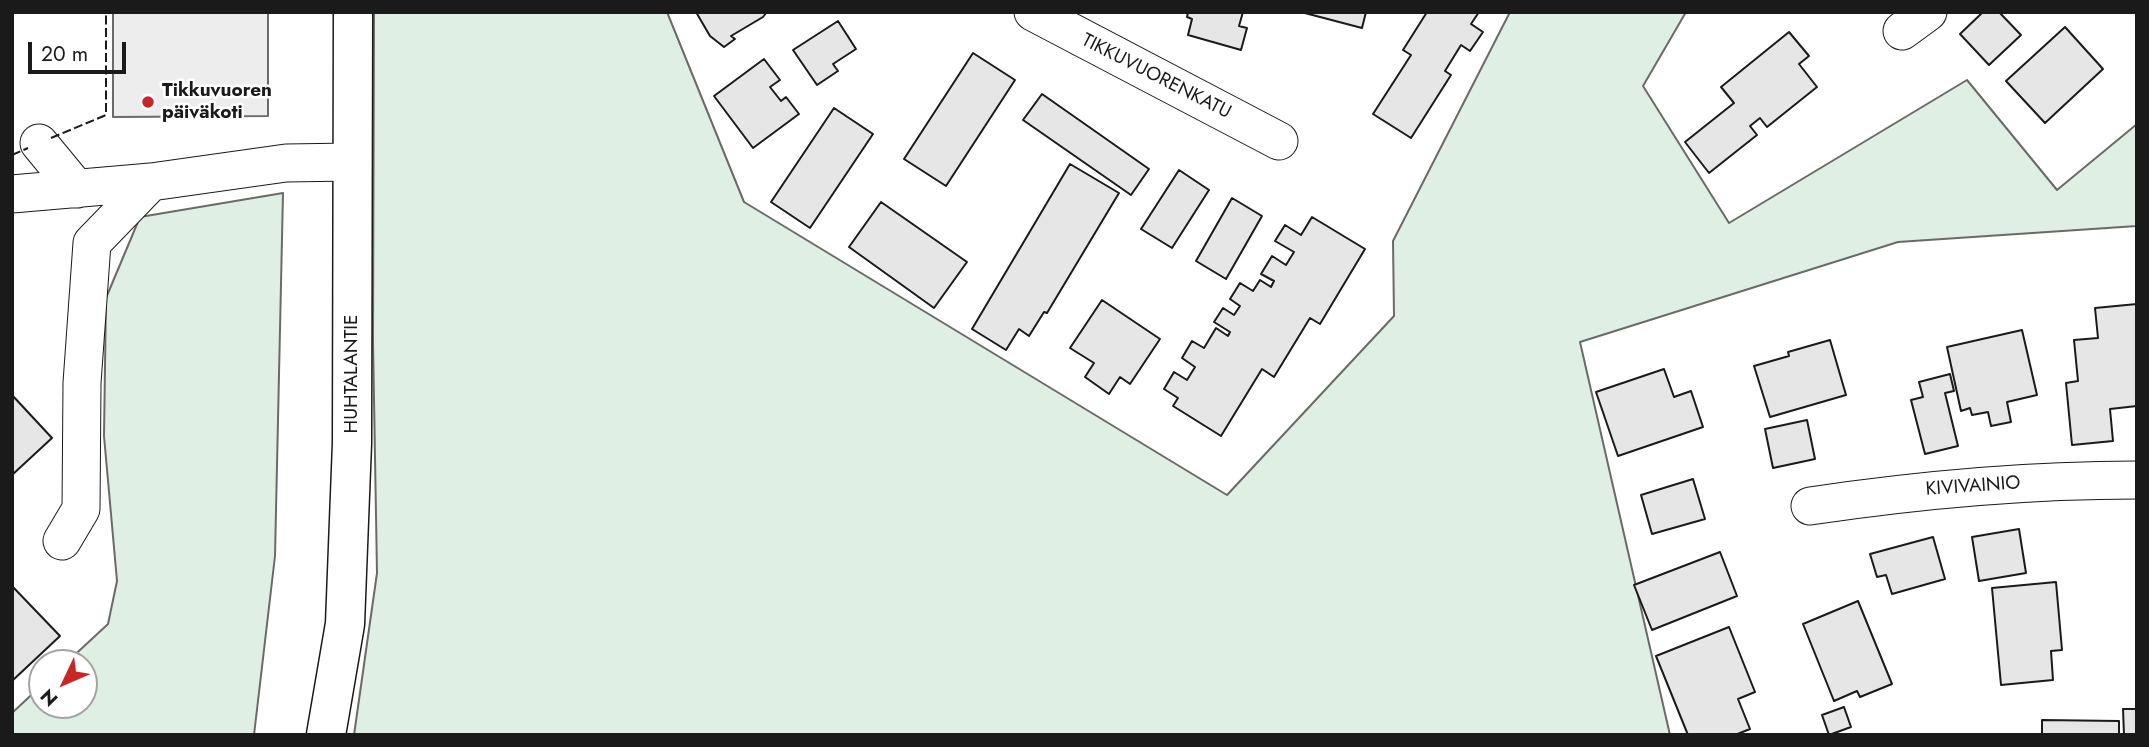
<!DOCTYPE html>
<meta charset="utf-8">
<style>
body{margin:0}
#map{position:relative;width:2149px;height:747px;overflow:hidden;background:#fff;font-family:Jost,sans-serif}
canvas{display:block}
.frame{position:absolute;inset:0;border:14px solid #1a1a1a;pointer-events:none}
.north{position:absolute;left:28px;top:649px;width:70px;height:70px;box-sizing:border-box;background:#fff;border:2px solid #a3a3a3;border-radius:50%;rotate:226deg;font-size:19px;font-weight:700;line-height:28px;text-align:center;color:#1a1a1a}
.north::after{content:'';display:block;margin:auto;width:24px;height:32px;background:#c62828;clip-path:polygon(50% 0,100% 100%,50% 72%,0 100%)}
.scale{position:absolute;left:28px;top:42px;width:98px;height:32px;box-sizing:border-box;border:4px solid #1a1a1a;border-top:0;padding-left:9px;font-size:21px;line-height:24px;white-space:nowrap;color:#1a1a1a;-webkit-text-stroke:5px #fff;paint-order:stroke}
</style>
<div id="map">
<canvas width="2149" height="747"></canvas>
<div class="frame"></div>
<div class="north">N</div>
<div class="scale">20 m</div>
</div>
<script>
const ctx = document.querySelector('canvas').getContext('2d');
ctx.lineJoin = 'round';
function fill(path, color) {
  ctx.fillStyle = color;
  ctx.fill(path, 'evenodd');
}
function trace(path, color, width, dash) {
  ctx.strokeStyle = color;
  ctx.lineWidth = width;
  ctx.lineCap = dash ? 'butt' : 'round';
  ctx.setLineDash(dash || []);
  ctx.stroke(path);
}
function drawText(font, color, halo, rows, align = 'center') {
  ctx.font = font + ' Jost,sans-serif';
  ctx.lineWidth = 5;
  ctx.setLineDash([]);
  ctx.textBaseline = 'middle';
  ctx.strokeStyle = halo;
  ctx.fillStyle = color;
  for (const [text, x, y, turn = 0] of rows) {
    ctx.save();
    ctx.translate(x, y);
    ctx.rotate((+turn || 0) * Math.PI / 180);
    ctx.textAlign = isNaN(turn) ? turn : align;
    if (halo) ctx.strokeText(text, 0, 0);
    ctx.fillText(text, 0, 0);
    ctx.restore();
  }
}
const green = new Path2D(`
 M374 12H667L744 202 1227 495 1394 316 1393 241 1510 12H1686L1643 86 1729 223 1967 80 2057 190 2137 124V226L1898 242 1580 342 1670 735H354L377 573 373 341Z
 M283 193 275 556 254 735H12V713L42 685V705H84V663H66L108 624 117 581 104 436 106 298 140 217Z`);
fill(green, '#e0efe3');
trace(green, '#6a6a6a', 2);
const parking = new Path2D(`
 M113 12H268V116L113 117Z`);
fill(parking, '#ededed');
trace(parking, '#6a6a6a', 2);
const building = new Path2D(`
 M696 12H767L763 17 731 36 735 39 724 47 710 36Z
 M1188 12H1243L1239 26 1247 28 1241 50 1188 35 1192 19 1187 17Z
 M1301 12H1366L1362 28Z
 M1427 12H1479L1471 24 1483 32 1470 51 1461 45 1445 71 1451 75 1411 138 1373 114 1411 55 1403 50Z
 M1983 12H1999L2021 35 1989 65 1960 34Z
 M838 21 856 49 833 64 838 71 817 85 793 50Z
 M2065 27 2103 69 2045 123 2006 81Z
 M1789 32 1809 56 1799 64 1817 87 1767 127 1760 118 1750 126 1757 135 1709 173 1685 142 1734 103 1721 87Z
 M973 53 1015 80 946 186 904 159Z
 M764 59 780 80 770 87 781 101 786 97 799 114 753 148 714 96Z
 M1042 94 1149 169 1131 195 1023 120Z
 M834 108 873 134 810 228 771 202Z
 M1070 164 1119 193 1047 313 1044 312 1029 336 1019 329 1006 350 972 329Z
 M1179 170 1209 190 1172 248 1141 229Z
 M1232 198 1262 216 1226 279 1196 261Z
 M881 202 967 262 934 308 849 247Z
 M1312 217 1365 249 1320 324 1310 318 1274 377 1262 369 1221 436 1173 406 1178 398 1164 389 1174 372 1187 380 1195 367 1182 358 1192 341 1204 348 1216 328 1228 336 1230 332 1214 322 1223 308 1234 315 1240 306 1230 299 1240 283 1253 291 1260 280 1271 287 1274 281 1261 274 1272 256 1286 265 1294 252 1275 241 1285 225 1301 235Z
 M1102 300 1160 339 1130 384 1120 377 1109 394 1085 377 1094 363 1070 348Z
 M2137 304V406L2110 409 2113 441 2072 445 2066 383 2078 381 2074 340 2098 338 2095 308Z
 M2022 330 2037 395 2007 402 2011 422 1991 426 1988 412 1972 415 1970 408 1961 411 1947 347Z
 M1830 340 1846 395 1770 417 1754 366 1789 356 1788 352Z
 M1664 369 1674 397 1691 391 1703 427 1618 456 1596 392Z
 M1950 374 1954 391 1945 393 1958 446 1925 454 1911 400 1923 397 1919 382Z
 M12 395 52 438 12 475Z
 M1807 420 1815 459 1773 468 1765 429Z
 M1693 479 1705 519 1652 534 1641 495Z
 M2019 529 2026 573 1979 581 1972 537Z
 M1933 537 1945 579 1892 594 1886 575 1877 577 1870 554Z
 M1720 552 1737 596 1652 630 1634 585Z
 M2056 582 2062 650 2051 651 2053 680 2001 685 1992 588Z
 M12 586 60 636 12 681Z
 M1858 601 1892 684 1860 697 1857 691 1834 701 1803 624Z
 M1729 627 1755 692 1738 699 1750 729 1735 735H1688L1656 656Z
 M1844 707 1851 727 1829 735 1822 715Z
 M2123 709H2137V735H2124Z
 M2042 720 2119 721V735H2042Z`);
fill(building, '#e6e6e6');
trace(building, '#1a1a1a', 2);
const minor = new Path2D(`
 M1033 12 1279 141
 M1902 31 1928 12
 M39 143 77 189
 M12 194 151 182
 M1810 506C1918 490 2027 480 2137 480
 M62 541 81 509 82 383 92 243 151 182 286 163 352 162`);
const major = new Path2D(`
 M326 735 345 624 352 443 353 12`);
trace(minor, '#1a1a1a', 39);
trace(major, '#1a1a1a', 41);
trace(minor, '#fff', 37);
trace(major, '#fff', 38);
trace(new Path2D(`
 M51 138 106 115V12
 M12 155 28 148`), '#1a1a1a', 2, [9, 3.5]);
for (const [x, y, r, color] of [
 [148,102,7,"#c62828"]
]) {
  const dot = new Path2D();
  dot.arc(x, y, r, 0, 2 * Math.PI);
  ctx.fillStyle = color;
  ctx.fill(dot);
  trace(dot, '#fff', 2.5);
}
drawText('19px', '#1a1a1a', '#fff', [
 ["TIKKUVUORENKATU",1156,77,27],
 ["HUHTALANTIE",352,374,-90],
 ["KIVIVAINIO",1973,487,-4]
]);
drawText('bold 19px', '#1a1a1a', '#fff', [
 ["Tikkuvuoren",162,91],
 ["päiväkoti",162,113]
], 'left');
</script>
